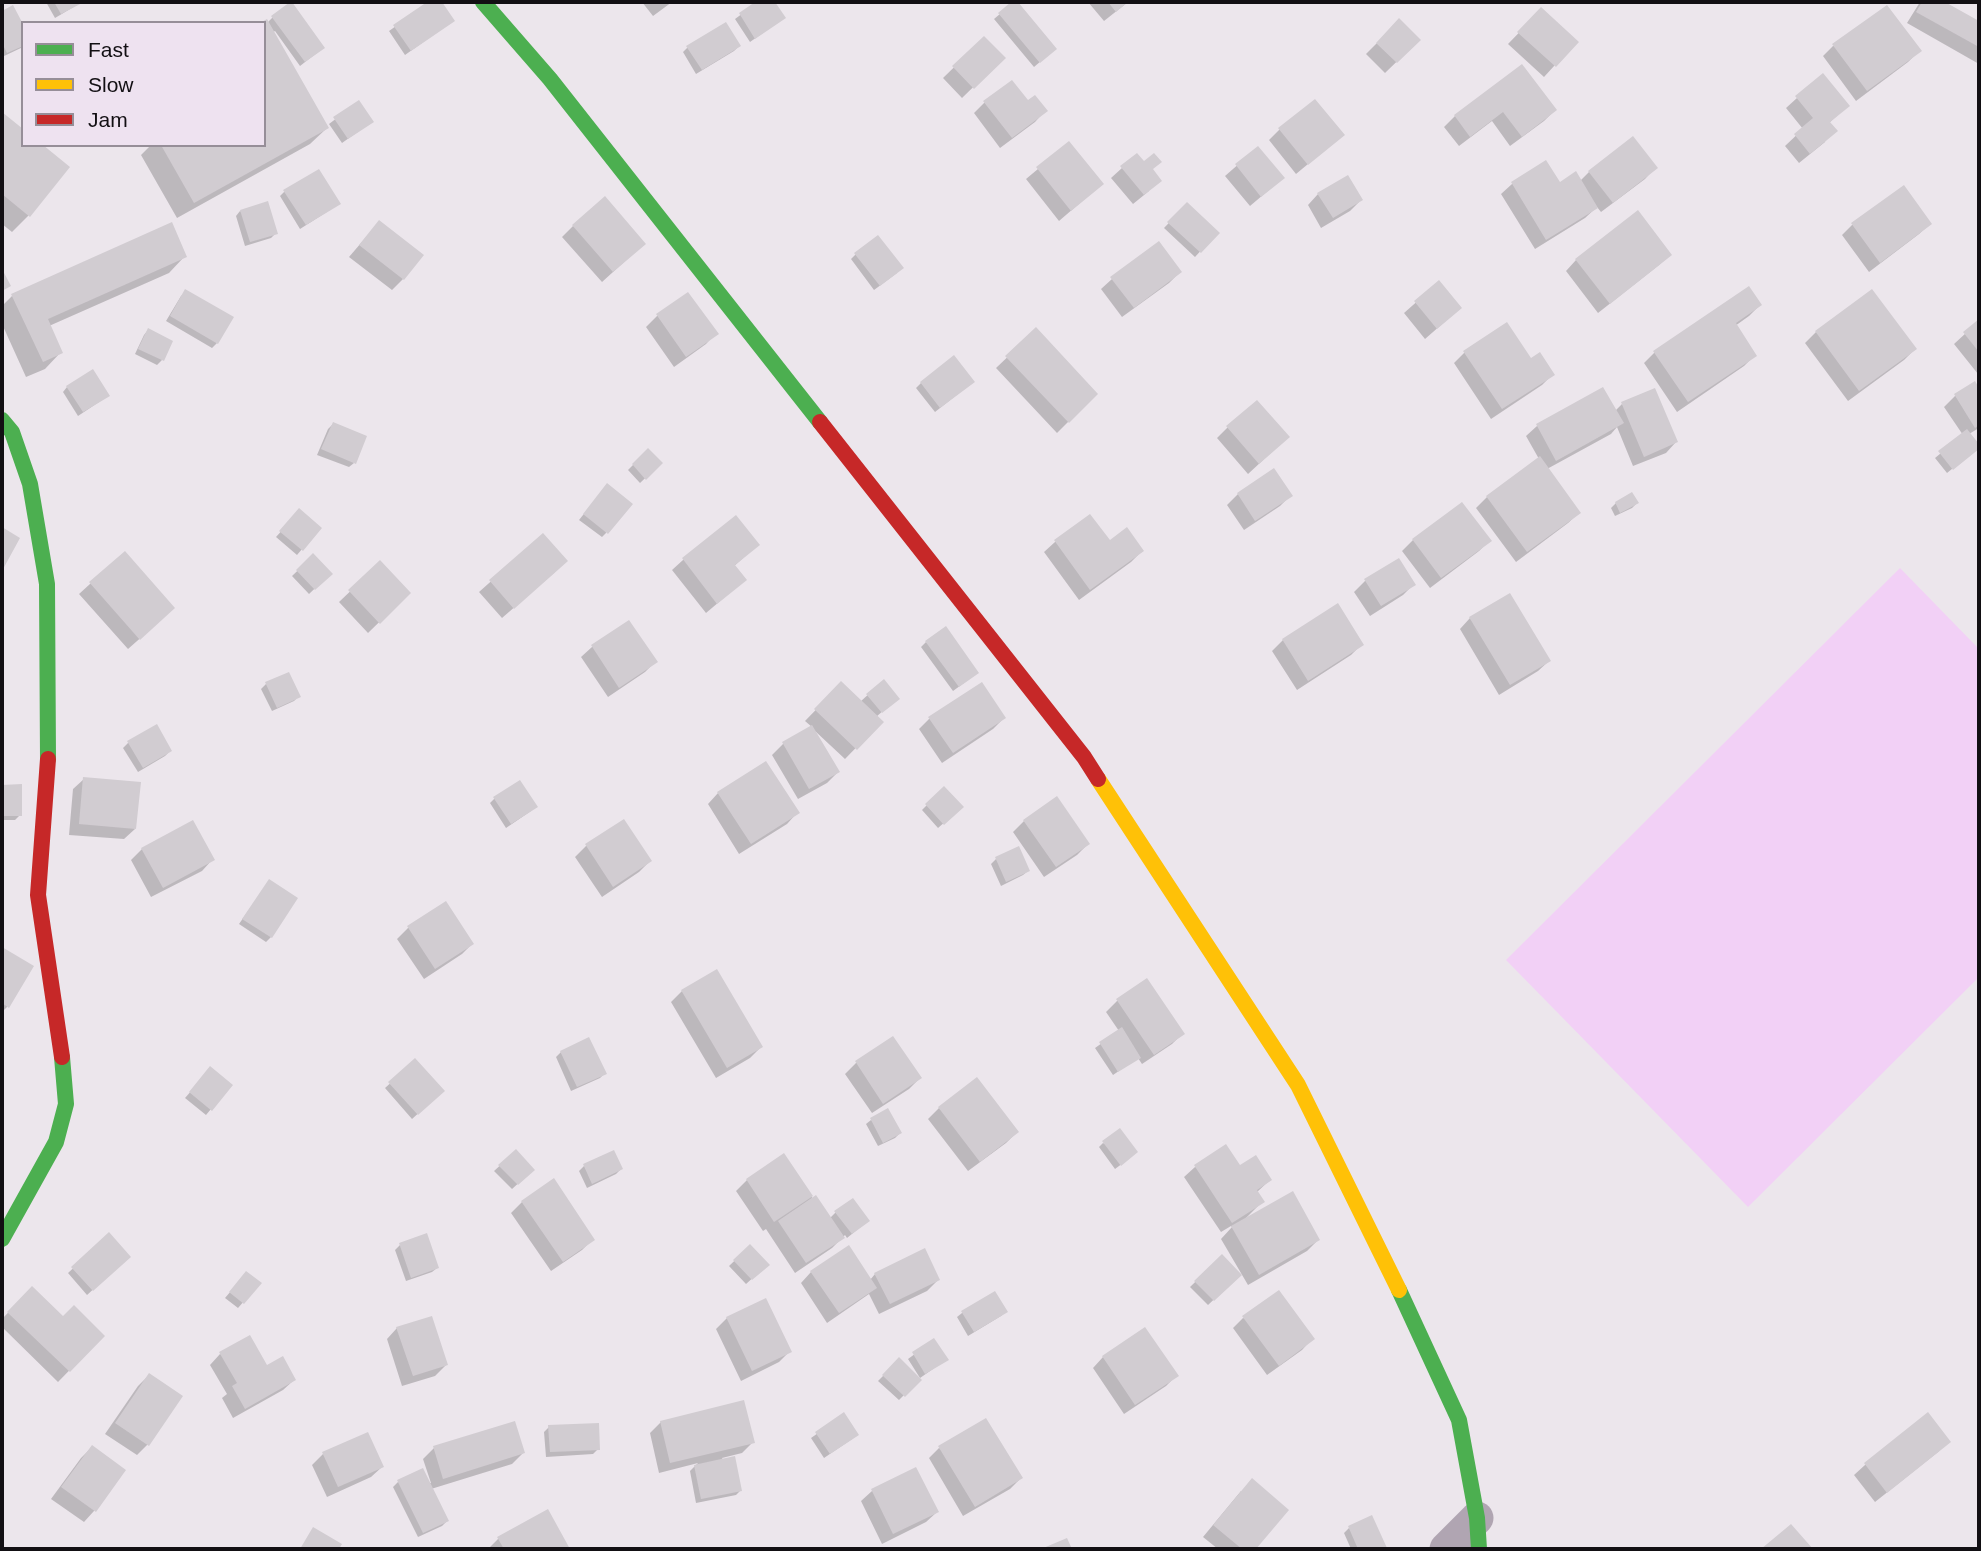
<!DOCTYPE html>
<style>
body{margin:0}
#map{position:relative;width:1981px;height:1551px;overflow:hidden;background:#ece6ec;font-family:Helvetica,sans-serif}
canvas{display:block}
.frame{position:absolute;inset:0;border:4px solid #120f13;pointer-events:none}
.legend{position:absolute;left:21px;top:21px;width:245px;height:126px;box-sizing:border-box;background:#eee2f0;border:2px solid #968e98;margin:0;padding:9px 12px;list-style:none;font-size:21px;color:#120f13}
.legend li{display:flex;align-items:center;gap:14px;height:35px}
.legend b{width:35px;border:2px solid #968e98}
</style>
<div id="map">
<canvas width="1981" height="1551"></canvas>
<div class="frame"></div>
<ul class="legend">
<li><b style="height:9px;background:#4caf50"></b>Fast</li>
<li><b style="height:9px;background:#ffc107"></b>Slow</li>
<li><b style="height:9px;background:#c62828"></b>Jam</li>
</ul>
</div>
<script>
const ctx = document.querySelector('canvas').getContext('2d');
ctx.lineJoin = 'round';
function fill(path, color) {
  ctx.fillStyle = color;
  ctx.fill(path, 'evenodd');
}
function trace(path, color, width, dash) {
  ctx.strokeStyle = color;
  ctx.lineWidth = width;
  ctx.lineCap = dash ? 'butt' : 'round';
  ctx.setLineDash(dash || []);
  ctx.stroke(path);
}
fill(new Path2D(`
 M1900 568 1979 649V977L1748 1207 1506 960Z`), '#f2d0f6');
fill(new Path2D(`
 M46 2H82L55 18Z
 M430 2H440L453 21 405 55 389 31Z
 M642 2H672L653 16Z
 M758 2H773L784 18 750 42 735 19Z
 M1014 2 1055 49 1034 67 994 19Z
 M1088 2H1128L1104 21Z
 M1920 2H1941L1979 23V64L1907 23Z
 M12 7 23 27V47L2 57V13Z
 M1541 10 1576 42 1544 77 1508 44Z
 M273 17 318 52 300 66 275 31 272 33 327 128 310 144 177 218 141 155 151 145H264L267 23Z
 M1399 21 1419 40 1385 73 1366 54Z
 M984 38 1003 58 962 98 943 78Z
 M739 46 734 51 696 74 683 52 688 47Z
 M1833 46 1919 51 1908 62 1856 101 1823 56Z
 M1522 67 1555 110 1544 121 1510 146 1492 121 1459 146 1444 127 1455 116Z
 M1797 98 1848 106 1829 123 1825 142 1799 163 1785 146 1803 129 1786 108Z
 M358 102 366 126 342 143 329 124Z
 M985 102 1045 111 1035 122 1000 148 974 113Z
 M2 114 23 131V145L68 167 28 216 12 232 2 224Z
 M1280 129 1343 135 1296 174 1269 140Z
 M1069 143 1102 184 1059 221 1026 179Z
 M1257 148 1283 178 1250 206 1225 176Z
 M1546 163 1559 184 1580 181 1589 172 1655 168 1645 179 1601 212 1597 207 1585 218 1535 249 1501 194 1512 184Z
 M1122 168 1151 170 1149 191 1133 204 1111 178Z
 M285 191 333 208 300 229 280 196Z
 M1318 194 1361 200 1350 211 1321 228 1308 205Z
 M1187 204 1217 233 1195 257 1164 228Z
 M240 211 276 233 271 238 245 246 236 216Z
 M379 222 403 279 392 290 349 257Z
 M1930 224 1919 234 1869 272 1842 235 1852 225Z
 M573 226 644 244 602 282 562 237Z
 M856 254 897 273 874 290 851 259Z
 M1670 255 1659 265 1598 313 1566 271 1576 260Z
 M185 256 169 273 49 326 61 352 45 369 26 377 2 324V306L12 296Z
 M1180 272 1169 283 1122 317 1101 289 1112 279Z
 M1438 283 1449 318 1425 339 1404 313Z
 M186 291 217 343 212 348 166 321 181 296Z
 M688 294 716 333 706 344 674 367 646 327 657 316Z
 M1760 305 1749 316 1735 326 1755 355 1744 366 1677 412 1644 363 1655 352Z
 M1979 321V373L1978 374 1954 344Z
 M148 330 171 342 162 360 157 365 135 354 144 335Z
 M1036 330 1096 394 1057 433 996 368Z
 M1816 332 1915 349 1904 360 1848 401 1805 343Z
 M1465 352 1531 361 1553 374 1542 385 1491 419 1454 363Z
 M921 383 968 386 935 412 916 388Z
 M1974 384 1979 391V428L1969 434 1979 447 1947 473 1935 458 1963 435 1944 407 1955 396Z
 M67 387 108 396 78 416 63 392Z
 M1602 389 1615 411 1622 404 1676 442 1666 453 1633 466 1617 427 1611 434 1547 469 1579 513 1568 523 1516 562 1476 508 1487 497 1539 459 1526 436 1537 426Z
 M333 424 354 463 349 467 317 455 328 429Z
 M1228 427 1288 437 1248 474 1217 438Z
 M648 450 661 463 640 483 628 470Z
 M603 490 606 533 602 537 579 520Z
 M1238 494 1290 496 1280 506 1244 530 1227 505Z
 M1616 503H1637L1632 508 1615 516 1611 508Z
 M295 516 320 528 297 555 276 537Z
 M1090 516 1110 543 1142 551 1131 562 1079 600 1044 552 1055 542Z
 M736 518 758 545 733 567 745 580 706 613 672 570 683 560Z
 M543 535 555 572 502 618 479 592Z
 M1413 540 1489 541 1479 551 1430 588 1402 551Z
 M124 553 162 619 128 649 79 594Z
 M313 556 330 574 309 594 292 576Z
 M1398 560 1414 584 1403 595 1370 616 1354 592 1365 581Z
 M380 563 409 593 368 633 339 602Z
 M1337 605 1362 644 1351 655 1297 690 1272 651 1283 640Z
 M1470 618 1549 661 1538 671 1499 695 1460 629Z
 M629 622 656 661 645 672 608 697 581 657 592 647Z
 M926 642 972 677 953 691 921 647Z
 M883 681 892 703 876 717 881 722 845 759 815 731 838 772 827 783 798 799 772 755 783 744 812 727 805 721 841 684 860 702Z
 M266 684 299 696 294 701 272 711 261 689Z
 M1004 718 993 729 942 763 919 729 929 719Z
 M156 727 170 751 165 756 138 772 123 748 128 743Z
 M84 779 135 829 124 839 69 835 73 789Z
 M20 786V815L15 820H2V787Z
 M944 788 962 807 938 828 922 810Z
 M718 793 797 813 787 824 739 854 708 804Z
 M495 798 531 811 506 828 490 803Z
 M1024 821 1088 844 1077 855 1044 877 1013 832Z
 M623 822 650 861 639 872 602 897 575 857 586 846Z
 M1018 848 1028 871 1023 875 1001 886 991 864 996 859Z
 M142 849 212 860 202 871 151 897 131 860Z
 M269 881 271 937 266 942 239 924Z
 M445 904 472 944 462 954 424 979 397 939 408 928Z
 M2 949 32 966 7 1007 2 1012Z
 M1147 981 1183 1033 1172 1044 1142 1064 1138 1058 1113 1075 1095 1048 1119 1031 1106 1012 1117 1001Z
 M682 991 761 1047 750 1058 716 1078 671 1002Z
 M893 1038 920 1078 909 1089 872 1113 845 1074 856 1063Z
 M561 1052 605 1073 600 1078 571 1091 556 1057Z
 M415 1061 443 1091 412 1119 385 1088Z
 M206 1074 231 1085 206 1115 185 1098Z
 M939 1108 1017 1132 1006 1143 968 1171 928 1119Z
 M871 1120 900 1133 895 1138 878 1146 866 1124Z
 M1103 1143 1131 1157 1115 1169 1099 1147Z
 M516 1151 533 1170 512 1189 494 1171Z
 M784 1156 813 1199 830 1218 836 1212 863 1225 847 1238 845 1235 832 1248 795 1273 766 1229 763 1231 736 1191 747 1180Z
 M584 1166 621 1169 616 1174 587 1188 579 1171Z
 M1195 1167 1270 1180 1257 1192 1262 1202 1245 1219 1318 1240 1307 1251 1248 1285 1221 1239 1232 1227 1231 1226 1221 1232 1184 1177Z
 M553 1181 593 1239 582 1250 551 1271 511 1213 522 1202Z
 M109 1235 129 1257 87 1295 68 1273Z
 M400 1245 437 1268 432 1272 406 1281 395 1250Z
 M750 1246 767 1265 746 1284 729 1266Z
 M1222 1256 1240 1275 1208 1305 1190 1287Z
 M811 1272 870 1280 875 1274 938 1280 927 1291 879 1314 869 1294 827 1323 801 1283Z
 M242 1278 260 1283 238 1308 225 1298Z
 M32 1288 63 1319 103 1336 58 1382 2 1327V1319Z
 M1006 1311 1001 1316 968 1336 957 1317 962 1313Z
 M727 1318 789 1352 779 1362 741 1381 716 1329Z
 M1243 1318 1312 1339 1302 1350 1267 1375 1233 1328Z
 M397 1328 446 1365 435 1376 402 1386 387 1339Z
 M934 1340 946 1360 920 1378 908 1359Z
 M220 1354 267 1367 294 1380 283 1390 233 1418 222 1398 227 1394 210 1365Z
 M1103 1357 1176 1376 1166 1386 1124 1414 1093 1368Z
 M899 1360 919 1380 899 1400 878 1381Z
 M149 1375 148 1444 137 1455 105 1434 138 1386Z
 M844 1415 852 1439 824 1458 811 1438Z
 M1928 1415 1949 1442 1938 1452 1875 1502 1854 1475 1865 1465Z
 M661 1422 753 1442 742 1453 722 1458 740 1491 736 1495 696 1503 690 1471 698 1463 659 1473 650 1433Z
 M549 1427 598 1449 593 1454 546 1457 544 1432Z
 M367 1434 382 1467 371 1477 327 1497 312 1465 323 1454Z
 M92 1447 123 1470 94 1511 84 1522 51 1499 81 1458Z
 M434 1448 523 1453 512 1464 431 1489 447 1521 442 1526 418 1537 393 1487 398 1482 431 1483 423 1459Z
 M939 1448 1021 1478 1010 1489 963 1516 929 1458Z
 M915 1469 937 1512 926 1522 882 1544 861 1501 872 1491Z
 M1241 1491 1287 1510 1254 1549H1218L1203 1537Z
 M547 1512 568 1549H488L498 1539Z
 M1349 1528 1384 1547 1383 1549H1351L1344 1533Z`), '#0003');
fill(new Path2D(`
 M54 2H84L61 14Z
 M290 2H292L325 48 305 62 271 16Z
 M427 2H442L455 21 411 51 393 25Z
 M755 2H775L786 18 755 39 739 13Z
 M1011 2H1018L1057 49 1040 63 998 13Z
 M1108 2H1128L1116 12Z
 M1922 2H1945L1979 21V47L1916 12Z
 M13 5 23 24V46L7 53 2 43V11Z
 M1887 5 1922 51 1867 91 1832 44Z
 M1541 7 1579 42 1556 67 1517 32Z
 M1399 18 1421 40 1397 63 1376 43Z
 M267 19 329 128 194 203 161 145H264V23H260Z
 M726 22 741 46 702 70 686 46Z
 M984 36 1006 58 974 89 952 66Z
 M1522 64 1557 110 1522 137 1503 112 1470 137 1454 115Z
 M1823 73 1850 106 1830 122 1838 131 1810 154 1794 134 1813 118 1795 96Z
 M1012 80 1028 100 1035 95 1048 111 1012 138 983 101Z
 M1315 99 1345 135 1308 165 1278 128Z
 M359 100 374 122 348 139 333 117Z
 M2 112 23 129V145H43L70 167 30 217 2 194Z
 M1633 136 1658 168 1613 203 1588 171Z
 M1069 141 1104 184 1071 211 1036 167Z
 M1258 146 1285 178 1261 197 1235 164Z
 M1137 153 1144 161 1154 153 1162 162 1153 169 1162 181 1144 195 1120 166Z
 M1546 160 1560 182 1576 171 1598 208 1546 240 1511 182Z
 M319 169 341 204 306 225 283 190Z
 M1348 175 1363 200 1333 218 1317 193Z
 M1904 185 1932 224 1880 263 1851 223Z
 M605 196 646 244 613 272 572 225Z
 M268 201 278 234 250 242 240 210Z
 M1187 202 1220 233 1201 253 1167 222Z
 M1638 210 1672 255 1610 304 1575 259Z
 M379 220 424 255 404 280 359 245Z
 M172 222 187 257 48 319 63 353 43 362 11 294Z
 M878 235 904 268 880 286 854 253Z
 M1159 241 1182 272 1134 308 1110 277Z
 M2 269 11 286 2 291Z
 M1439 280 1462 308 1437 329 1414 301Z
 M1749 286 1762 305 1736 323 1757 356 1688 402 1653 351Z
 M185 289 234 317 218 344 170 316Z
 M1872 289 1917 349 1859 391 1815 331Z
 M688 292 719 334 686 357 656 314Z
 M1979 319V352L1963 332Z
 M1507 322 1531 358 1540 352 1555 375 1502 409 1463 351Z
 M1036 327 1098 394 1069 423 1005 356Z
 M148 328 173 341 164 361 138 349Z
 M954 355 975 382 940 408 920 382Z
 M93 369 110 396 83 412 66 386Z
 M1975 381 1979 388V425L1975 428 1954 394Z
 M1603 387 1624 423 1556 461 1536 424Z
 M1655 388 1678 442 1644 457 1621 402Z
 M1257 400 1290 437 1259 464 1226 426Z
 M333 422 367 436 356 464 321 449Z
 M1967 429 1979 444V449L1953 470 1938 451Z
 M648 448 663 463 646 480 632 464Z
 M1540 456 1581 513 1527 552 1486 496Z
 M1274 468 1293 496 1255 521 1237 493Z
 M607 483 633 504 608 534 583 514Z
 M1632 492 1639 503 1620 513 1615 502Z
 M1462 502 1492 541 1441 578 1412 539Z
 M299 508 322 528 303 551 279 531Z
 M1090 514 1110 540 1127 527 1144 551 1090 590 1054 540Z
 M736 515 760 545 735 565 747 580 717 604 682 558Z
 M2 527 20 538 2 571Z
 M543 533 568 561 514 609 489 580Z
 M125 551 175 608 140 640 89 582Z
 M313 553 333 574 315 590 296 570Z
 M1399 558 1416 585 1381 606 1364 579Z
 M380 560 411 593 380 624 348 590Z
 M1510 593 1551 661 1510 685 1469 617Z
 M1338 603 1364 645 1308 681 1282 639Z
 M629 620 658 662 619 688 591 645Z
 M946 626 979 673 959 687 925 641Z
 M289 672 301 697 277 708 265 682Z
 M884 679 900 699 882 713 866 694Z
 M841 681 884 722 857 750 814 709Z
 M982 682 1006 718 953 753 928 717Z
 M157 724 172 751 143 768 127 741Z
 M812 725 840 772 809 789 782 742Z
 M766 761 800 813 751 844 717 792Z
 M83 777 141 782 136 829 79 824Z
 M520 780 538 807 511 824 493 797Z
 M22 784V816H2V785Z
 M944 786 964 807 944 825 925 804Z
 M1057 796 1090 844 1056 867 1023 820Z
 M624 819 652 861 613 887 585 844Z
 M193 820 215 860 163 888 141 848Z
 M1019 846 1030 871 1006 882 995 857Z
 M269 879 298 898 272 938 242 919Z
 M446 901 474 944 435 969 407 926Z
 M2 947 34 966 9 1008 2 1003Z
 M717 969 763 1047 727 1068 681 990Z
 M1147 978 1185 1034 1154 1055 1116 999Z
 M1122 1027 1141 1058 1118 1072 1099 1042Z
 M893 1036 922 1078 883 1104 855 1061Z
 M589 1037 607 1074 577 1087 560 1051Z
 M415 1058 445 1091 418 1115 388 1082Z
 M210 1066 233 1085 212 1111 189 1092Z
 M977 1077 1019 1132 980 1162 938 1107Z
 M888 1108 902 1133 883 1143 870 1118Z
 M1120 1128 1138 1152 1121 1166 1102 1141Z
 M1226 1144 1240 1165 1256 1155 1272 1180 1257 1190 1265 1202 1232 1223 1194 1165Z
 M516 1149 535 1170 518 1185 498 1165Z
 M614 1150 623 1169 592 1184 583 1164Z
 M784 1153 813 1196 774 1222 746 1179Z
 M554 1178 595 1240 563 1262 521 1201Z
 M1293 1191 1320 1240 1259 1275 1231 1226Z
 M816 1195 845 1238 806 1263 778 1221Z
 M853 1198 870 1221 852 1234 834 1211Z
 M109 1232 131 1257 93 1291 71 1267Z
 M427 1233 439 1268 411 1278 399 1243Z
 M750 1244 770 1265 752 1280 733 1260Z
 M849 1245 877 1288 839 1313 810 1271Z
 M925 1248 940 1280 890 1304 874 1273Z
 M1222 1254 1242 1275 1214 1301 1194 1281Z
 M246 1271 262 1283 244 1304 229 1292Z
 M32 1286 63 1316 74 1305 105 1336 70 1372 7 1312Z
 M1279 1290 1315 1339 1279 1366 1242 1316Z
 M995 1291 1008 1312 974 1332 961 1311Z
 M766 1298 792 1352 752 1371 726 1317Z
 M432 1316 448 1365 413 1376 396 1327Z
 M1145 1327 1179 1376 1135 1405 1102 1356Z
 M250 1335 267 1365 283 1356 296 1380 245 1409 232 1386 237 1383 219 1352Z
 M934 1338 949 1360 925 1374 912 1352Z
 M899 1357 922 1380 905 1397 882 1375Z
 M149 1373 183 1396 149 1446 115 1423Z
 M744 1400 755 1443 670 1463 660 1421Z
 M844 1412 859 1435 830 1454 815 1432Z
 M1928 1412 1951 1442 1887 1493 1864 1463Z
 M986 1418 1023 1478 975 1507 938 1446Z
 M515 1421 525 1453 443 1479 433 1446Z
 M599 1423 600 1450 550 1452 548 1425Z
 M368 1432 384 1467 338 1487 322 1452Z
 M92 1445 126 1470 96 1512 61 1487Z
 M735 1456 742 1491 701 1499 694 1465Z
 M916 1467 939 1512 893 1534 871 1489Z
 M423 1468 449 1521 423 1533 397 1480Z
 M1252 1478 1289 1510 1256 1549H1242L1213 1525Z
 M548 1509 570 1549H504L497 1537Z
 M1372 1515 1387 1548 1358 1549 1348 1526Z
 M1791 1524 1813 1549H1761Z
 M313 1527 342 1544 339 1549H300Z
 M1067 1538 1072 1549H1041Z`), '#d1ccd1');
trace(new Path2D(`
 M1446 1549 1477 1518`), '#b0a5b2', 33);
trace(new Path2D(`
 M483 2 550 79 820 422
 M2 420 12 432 30 484 47 584 48 759
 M2 1239 56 1142 66 1104 62 1057
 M1399 1290 1459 1420 1477 1518 1479 1549`), '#4caf50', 16);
trace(new Path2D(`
 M1098 779 1298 1085 1399 1290`), '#ffc107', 16);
trace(new Path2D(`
 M820 422 1084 757 1098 779
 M48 759 38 895 62 1057`), '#c62828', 16);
</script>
